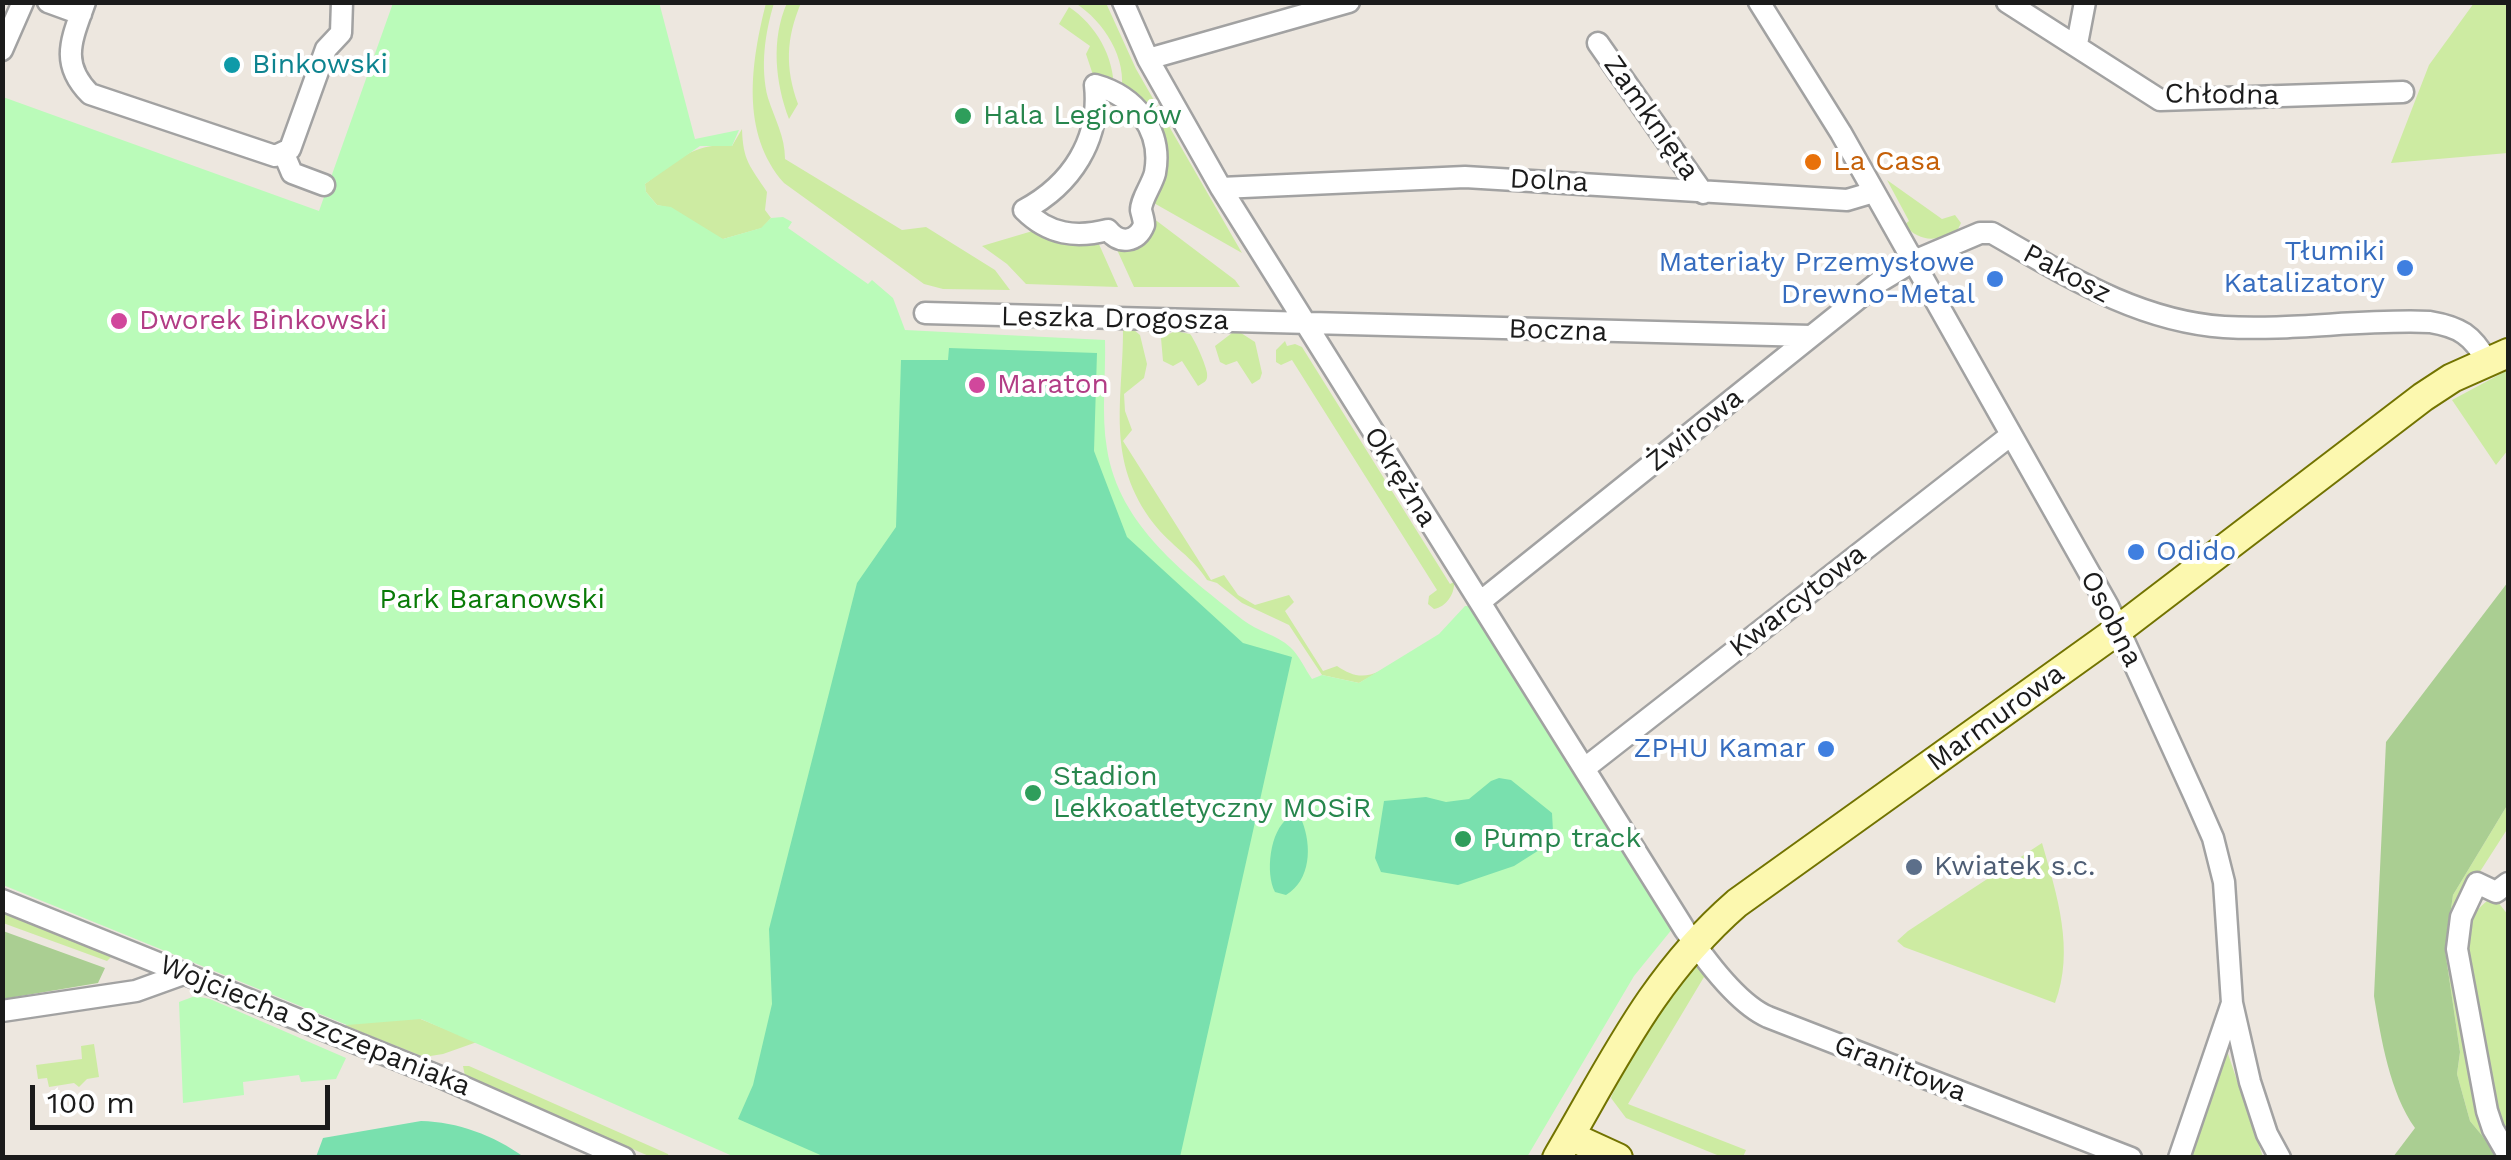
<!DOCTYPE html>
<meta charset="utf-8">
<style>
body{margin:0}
#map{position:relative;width:2511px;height:1160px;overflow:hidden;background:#ede7df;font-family:"Work Sans",sans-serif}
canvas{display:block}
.frame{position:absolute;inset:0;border:5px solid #1b1b1b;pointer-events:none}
.scale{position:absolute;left:30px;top:1085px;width:300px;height:45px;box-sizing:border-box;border:5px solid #1b1b1b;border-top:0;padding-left:12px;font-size:30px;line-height:35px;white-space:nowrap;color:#1b1b1b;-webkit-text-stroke:8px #fff;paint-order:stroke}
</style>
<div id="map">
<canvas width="2511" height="1160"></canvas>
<div class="frame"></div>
<div class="scale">100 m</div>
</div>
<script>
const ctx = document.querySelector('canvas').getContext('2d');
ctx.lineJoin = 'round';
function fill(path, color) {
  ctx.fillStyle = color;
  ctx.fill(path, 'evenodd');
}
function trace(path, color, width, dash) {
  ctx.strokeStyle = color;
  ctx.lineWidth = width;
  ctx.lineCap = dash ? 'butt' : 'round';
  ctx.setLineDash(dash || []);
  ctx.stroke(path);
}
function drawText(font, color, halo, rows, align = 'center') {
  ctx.font = font + ' "Work Sans",sans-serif';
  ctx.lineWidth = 8;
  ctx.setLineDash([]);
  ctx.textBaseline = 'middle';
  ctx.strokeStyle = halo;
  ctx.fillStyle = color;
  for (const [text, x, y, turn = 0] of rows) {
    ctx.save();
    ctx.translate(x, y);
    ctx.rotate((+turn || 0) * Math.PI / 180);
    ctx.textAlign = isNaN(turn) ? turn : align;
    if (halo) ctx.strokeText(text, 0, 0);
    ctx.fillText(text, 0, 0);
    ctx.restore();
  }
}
fill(new Path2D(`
 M766 3H774C765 33 760 67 768 98 775 120 785 136 785 159L902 230 926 227 995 270 1010 290 943 289 924 284 784 183C740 133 751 63 766 3Z
 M787 3H801C786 38 785 68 798 104L789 119C775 82 771 39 787 3Z
 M1075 3H1106L1136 69 1242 253 1145 198 1156 158 1121 94C1128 59 1104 21 1075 3Z
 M2474 3H2508V153L2391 163 2429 65Z
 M1069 7C1096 25 1114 56 1114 90L1094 78 1086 54 1090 46 1059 24Z
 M742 129C743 161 750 166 767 192L765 210 771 218 762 228 723 239 717 238 671 208 657 205 646 192 645 184C673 163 695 141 732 146Z
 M1887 180 1942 219 1955 215 1961 223 1958 229C1938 242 1921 243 1904 225L1909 221Z
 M1141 209 1235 280 1240 287H1134L1108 230 1128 240Z
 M1046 227 1094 233 1118 287 1026 284 1007 264 982 246Z
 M1123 330H1134L1140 335 1147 364 1144 378 1124 394 1125 411 1132 430 1123 441 1211 580 1224 575 1238 595 1255 605 1289 595 1294 602 1285 611 1323 671 1337 666C1352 676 1363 679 1380 671L1359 683 1322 675 1289 625 1242 603 1217 583 1207 580C1194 558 1170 545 1154 524 1105 460 1123 402 1123 330Z
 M1175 331 1190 334C1195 340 1206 365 1207 373 1208 382 1204 382 1198 386L1182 361 1173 366 1163 361 1161 338Z
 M1232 333H1241L1255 342 1262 373 1260 379 1252 384 1237 361 1226 365 1220 362 1215 346Z
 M1285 341 1287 346 1295 344 1302 347 1450 584 1454 582C1455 594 1446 607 1434 609L1428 604 1429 596 1437 590 1292 360 1281 365 1276 362V350Z
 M2508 370V450L2496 465 2452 400Z
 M2508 804V828L2472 884 2455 921 2500 1157 2470 1121 2457 1074 2460 1052 2445 950 2453 895Z
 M2042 843C2057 895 2075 950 2055 1003L1904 947 1897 941 1908 931Z
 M2491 898 2498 902 2508 915V1141C2491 1107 2457 955 2470 921 2474 912 2483 904 2491 898Z
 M2 912 113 955 107 961 3 923Z
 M1700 963 1723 994 1704 977 1628 1104 1746 1150 1743 1157H1722L1626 1118 1611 1098C1626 1065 1672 983 1700 963Z
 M349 1016 377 1021 418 1018 477 1042 443 1054 424 1057 346 1026Z
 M94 1044 99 1077 87 1079 79 1087 74 1083 49 1087 47 1078 38 1079 36 1065 82 1059 81 1046Z
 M2226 1048 2263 1157 2190 1158Z
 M463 1066H469L668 1154 669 1157H651L465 1076Z`), '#cdeba2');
fill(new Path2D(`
 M2508 582V804L2453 895 2445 950 2460 1052 2457 1074 2470 1121 2500 1157H2393L2415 1128C2390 1093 2381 1039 2374 996L2386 742Z
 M3 931 105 968 98 983 3 999Z`), '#aace92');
fill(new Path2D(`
 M659 2 695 139 739 130 732 146H700L645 184 646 192 657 205 671 207 723 239 761 228 771 218 783 217 792 222 788 228 868 284 872 280 893 298 905 330 1105 340C1106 375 1101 414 1107 449 1119 526 1186 575 1243 620 1257 631 1277 635 1290 647 1299 655 1305 669 1312 679L1322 675 1359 683 1439 634 1465 606H1471L1673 928 1634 976 1527 1157 737 1158 421 1019 347 1025 3 885V97L319 211 393 3Z
 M195 996 210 999 346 1058 336 1079 301 1082 299 1075 243 1082 244 1095 183 1103 179 1002Z`), '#bafbb9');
fill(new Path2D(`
 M949 348 1097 353 1094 451 1127 537 1243 643 1292 657 1180 1157H825L738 1119 753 1085 772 1004 769 929 857 583 896 527 901 360H948Z
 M1499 778 1511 780 1552 813 1553 831 1544 847 1514 866 1458 885 1381 872 1375 858 1384 801 1426 797 1446 802 1469 799 1491 781Z
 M1288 818 1302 821C1312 846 1311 880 1286 895L1275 892C1265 873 1270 831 1288 818Z
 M421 1121C458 1122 493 1135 524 1157H316L323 1138Z`), '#79e0ae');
const street = new Path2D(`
 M48 2 81 14
 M85 2C72 39 59 63 90 94L275 156 290 149 326 49 341 33 342 2
 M1123 2 1148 59 1221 188 1685 930C1704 958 1738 1004 1768 1017L2131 1158
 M1759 2 1841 133 2108 606 2195 797 2213 838 2224 882 2232 1003 2250 1082 2267 1134 2280 1158
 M2007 2 2160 100 2403 92
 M1598 43 1703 193
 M2077 44 2085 2
 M2 50 23 2
 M1148 59 1349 2
 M1095 85C1135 96 1163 130 1155 173 1152 185 1141 199 1141 210 1142 215 1144 220 1144 225 1137 242 1120 245 1108 230 1076 238 1049 235 1024 210 1071 185 1101 140 1095 85Z
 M284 154 292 173 324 185
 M1221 188 1465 177 1847 200 1874 192
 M925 313 1811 336
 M1480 602 1879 282 1914 261 1980 233H1992C2066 275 2137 321 2224 327 2292 331 2361 319 2430 322 2460 327 2472 335 2487 361
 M1585 768 2011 435
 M2508 883 2496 892 2477 883 2461 917 2457 949 2487 1111 2493 1129 2508 1155
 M2 900 443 1078 624 1158
 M2 1011 136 991 186 973
 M2179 1158 2232 1003`);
const secondary = new Path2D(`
 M1570 1136 1618 1158
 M1557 1158C1613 1063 1652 977 1737 903L2118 630 2423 397 2452 378 2508 353`);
trace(street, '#a2a2a2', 25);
trace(secondary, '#727301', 32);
trace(street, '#fff', 20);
trace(secondary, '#fcf8af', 28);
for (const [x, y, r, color] of [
 [232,65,10,"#0f9aa8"],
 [963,116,10,"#2e9e5b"],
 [1813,162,10,"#e8710a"],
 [2405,268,10,"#3f7fe0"],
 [1995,279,10,"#3f7fe0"],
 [119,321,10,"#d1479c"],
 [977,385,10,"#d1479c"],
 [2136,552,10,"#3f7fe0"],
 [1826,749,10,"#3f7fe0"],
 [1033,793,10,"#2e9e5b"],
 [1463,839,10,"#2e9e5b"],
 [1914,867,10,"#5c6f8a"]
]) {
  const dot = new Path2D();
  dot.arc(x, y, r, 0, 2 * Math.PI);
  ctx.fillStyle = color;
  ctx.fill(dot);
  trace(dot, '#fff', 4);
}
drawText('28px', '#0d838f', '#fff', [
 ["Binkowski",252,65]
], 'left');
drawText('28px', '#1b1b1b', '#fff', [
 ["Chłodna",2222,95,1],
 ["Zamknięta",1651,118,55],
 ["Dolna",1549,181,3],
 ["Pakosz",2067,274,28],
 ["Leszka Drogosza",1115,319,1],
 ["Boczna",1558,331,2],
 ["Żwirowa",1695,430,-39],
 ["Okrężna",1400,477,58],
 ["Kwarcytowa",1798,601,-38],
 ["Osobna",2111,619,63],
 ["Marmurowa",1996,718,-36],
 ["Wojciecha Szczepaniaka",315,1026,22],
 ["Granitowa",1900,1069,21]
]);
drawText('28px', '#27864d', '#fff', [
 ["Hala Legionów",983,116],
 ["Stadion",1053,777],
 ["Lekkoatletyczny MOSiR",1053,809],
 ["Pump track",1483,839]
], 'left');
drawText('28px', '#c56008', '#fff', [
 ["La Casa",1833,162]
], 'left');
drawText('28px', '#366cbe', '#fff', [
 ["Tłumiki",2385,252],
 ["Katalizatory",2385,284],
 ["Materiały Przemysłowe",1975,263],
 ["Drewno-Metal",1975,295],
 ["Odido",2156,552,"left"],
 ["ZPHU Kamar",1806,749]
], 'right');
drawText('28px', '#b23c85', '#fff', [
 ["Dworek Binkowski",139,321],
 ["Maraton",997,385]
], 'left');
drawText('28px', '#097b07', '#fff', [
 ["Park Baranowski",492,600]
]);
drawText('28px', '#4e5e75', '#fff', [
 ["Kwiatek s.c.",1934,867]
], 'left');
</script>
